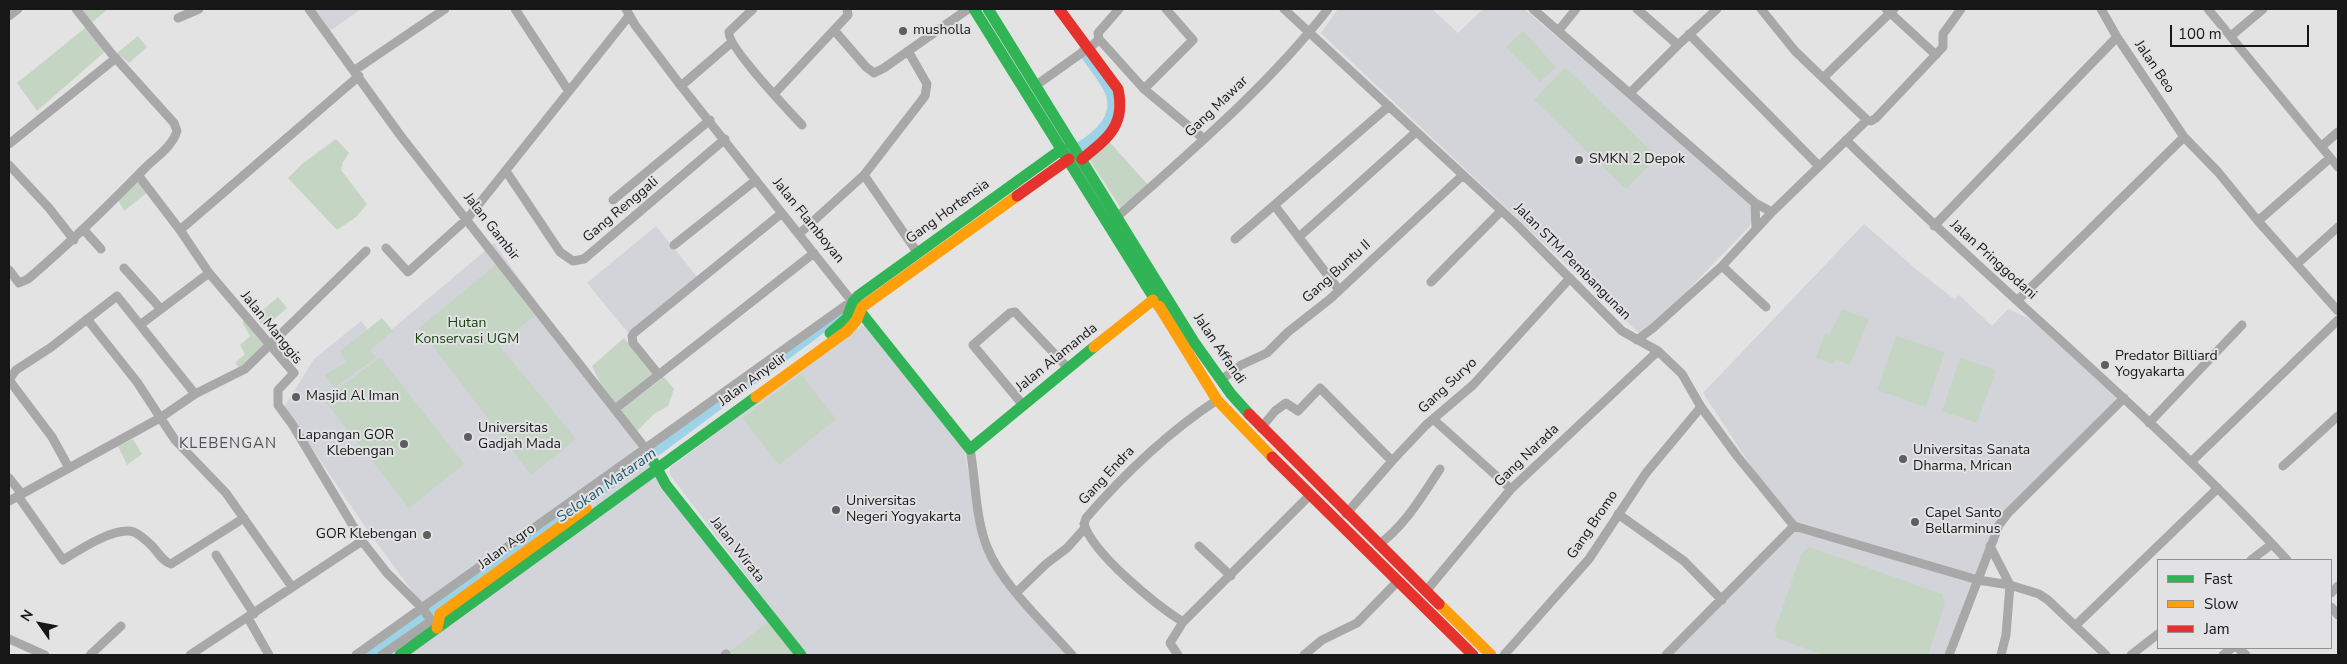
<!DOCTYPE html>
<style>
body{margin:0}
#map{position:relative;width:2347px;height:664px;overflow:hidden;background:#e3e3e3;font-family:"Nunito Sans",sans-serif}
canvas{display:block}
.frame{position:absolute;inset:0;border:10px solid #171717;pointer-events:none}
.legend{position:absolute;left:2157px;top:559px;width:175px;height:90px;box-sizing:border-box;background:#e2e2e4;border:1px solid #919192;margin:0;padding:6px 9px;list-style:none;font-size:15px;color:#171717}
.legend li{display:flex;align-items:center;gap:10px;height:25px}
.legend b{width:25px;border:1px solid #919192}
.north{position:absolute;left:15px;top:599px;width:50px;height:50px;-webkit-text-stroke:4px #e2e2e4;paint-order:stroke;rotate:303deg;font-size:14px;font-weight:700;line-height:20px;text-align:center;color:#171717}
.north::after{content:'';display:block;margin:auto;width:18px;height:22px;background:#171717;clip-path:polygon(50% 0,100% 100%,50% 72%,0 100%)}
.scale{position:absolute;left:2170px;top:25px;width:139px;height:22px;box-sizing:border-box;border:2px solid #171717;border-top:0;padding-left:6px;font-size:15px;line-height:18px;white-space:nowrap;color:#171717;-webkit-text-stroke:4px #e2e2e4;paint-order:stroke}
</style>
<div id="map">
<canvas width="2347" height="664"></canvas>
<div class="frame"></div>
<ul class="legend">
<li><b style="height:6px;background:#30b455"></b>Fast</li>
<li><b style="height:6px;background:#ff9f0a"></b>Slow</li>
<li><b style="height:6px;background:#e5322d"></b>Jam</li>
</ul>
<div class="north">N</div>
<div class="scale">100 m</div>
</div>
<script>
const ctx = document.querySelector('canvas').getContext('2d');
ctx.lineJoin = 'round';
function fill(path, color) {
  ctx.fillStyle = color;
  ctx.fill(path, 'evenodd');
}
function trace(path, color, width, dash) {
  ctx.strokeStyle = color;
  ctx.lineWidth = width;
  ctx.lineCap = dash ? 'butt' : 'round';
  ctx.setLineDash(dash || []);
  ctx.stroke(path);
}
function drawText(font, color, halo, rows, align = 'center') {
  ctx.font = font + ' "Nunito Sans",sans-serif';
  ctx.lineWidth = 4;
  ctx.setLineDash([]);
  ctx.textBaseline = 'middle';
  ctx.strokeStyle = halo;
  ctx.fillStyle = color;
  for (const [text, x, y, turn = 0] of rows) {
    ctx.save();
    ctx.translate(x, y);
    ctx.rotate((+turn || 0) * Math.PI / 180);
    ctx.textAlign = isNaN(turn) ? turn : align;
    if (halo) ctx.strokeText(text, 0, 0);
    ctx.fillText(text, 0, 0);
    ctx.restore();
  }
}
fill(new Path2D(`
 M315 9H361L330 31Z
 M1338 9H1432L1458 33 1483 9H1524L1741 193 1752 204 1753 217 1749 227 1655 324 1640 334 1321 33Z
 M1864 224 1917 270 1954 299 1959 295 1992 326 2008 309 2034 321 2122 399 1997 519 1977 582 1945 655H1672L1790 535V525L1703 393Z
 M656 226 698 278 629 334 587 283Z
 M494 243 612 407 652 466 794 655H387L434 621 368 531 284 407 314 359 361 321 377 342Z
 M861 326H865L963 445 983 543 1068 655H806L671 476 669 472 671 467Z`), '#d2d4d9');
fill(new Path2D(`
 M78 9H108L90 24 108 49 37 111 17 83 90 24Z
 M1523 31 1556 67 1540 82 1506 47Z
 M138 36 147 47 129 63 117 53Z
 M1565 67 1657 157 1626 189 1534 100Z
 M1106 138 1149 186 1122 210 1084 151Z
 M336 139 349 153 343 162 341 170 367 204 356 217 337 230 288 178 302 164Z
 M136 179 148 192 124 211 117 198Z
 M497 264 535 315 499 345 576 439 531 475 419 328Z
 M278 297 287 308 264 328 256 316Z
 M1842 309 1869 319 1850 365 1835 359 1833 364 1816 358 1825 333 1830 334Z
 M382 318 393 331 370 350 376 358 334 388 325 375 346 362 340 351Z
 M246 320 266 346 240 368 235 363 245 354 240 345 250 336 242 322Z
 M1896 336 1945 352 1926 407 1877 390Z
 M624 338 654 373 612 407 592 366Z
 M380 357 464 464 409 508 324 400Z
 M1960 358 1996 370 1977 423 1942 411Z
 M801 374 836 419 779 465 742 418Z
 M664 377 674 389 668 406 654 414 636 432 621 410Z
 M133 439 142 454 127 465 118 446Z
 M1809 547 1942 594 1945 603 1928 655H1823L1777 638 1775 630 1801 554Z
 M768 622 794 655H725Z`), '#c5d5c3');
trace(new Path2D(`
 M1069 153C1092 141 1123 120 1109 90 1103 77 1091 64 1083 51
 M575 509 643 461 841 314
 M368 655 561 519`), '#9ed2e6', 10);
trace(new Path2D(`
 M309 9 400 135 649 453
 M515 9 568 90
 M626 9 635 25 681 86 854 304
 M753 9 729 32C727 46 790 112 802 125
 M1284 9 1517 225 1622 331 1658 351 1682 374 1701 407 1737 456 1794 526
 M1533 9 1755 203 1772 212
 M1637 9 1678 45
 M1761 9 1795 51 1867 120
 M1886 9 1936 55
 M2101 9 2117 37 2184 137 2218 172 2258 221 2338 311
 M2208 9 2338 167
 M9 16 18 9
 M178 18 199 9
 M834 30 866 67 874 73 884 68 968 9
 M1559 30 1576 9
 M1689 34 1819 166
 M2231 36 2263 9
 M1099 39 1144 89 1204 139
 M1088 50 1099 39 1098 33 1119 9
 M908 51 927 84 925 96 864 175 917 252
 M355 70 445 9
 M1823 78 1894 9
 M681 86 732 42
 M1035 86 1087 49
 M1144 89 1193 40 1166 9
 M1631 92 1678 45 1717 9
 M774 94 848 15 847 9
 M1846 140C1990 283 2149 411 2287 560
 M9 144 116 58
 M2322 146 2338 132
 M9 165 49 208 74 240
 M506 171 560 252 573 261 584 259 725 139
 M138 175 180 230 209 273 294 373 278 390V405L292 424 362 541 387 573 422 608 437 628
 M613 200 710 120
 M1755 203 1756 229
 M1275 206 1339 290
 M1117 217C1190 152 1267 87 1328 9
 M2258 221 2330 158
 M1934 226 2117 37
 M84 230 101 249
 M180 230 359 76
 M799 234 864 175
 M1299 237 1416 132
 M1235 239 1389 106
 M674 245 756 180
 M386 248 408 272 467 219 629 16
 M2297 264 2338 227
 M1722 266 1766 307
 M124 268 161 309
 M9 270 19 283 28 279C69 244 107 207 145 168 156 157 172 147 177 131L174 123 111 53 76 9
 M1431 282 1501 211
 M2018 300 2184 137
 M87 319 137 382 175 440 226 493 292 587
 M140 325 209 273
 M1637 340 1653 328 1722 266 1772 212 1867 120 1871 121 1876 118 1943 47V34L1961 9
 M659 375 633 343 632 336 634 333 782 213
 M1221 380 1241 365 1267 353 1288 332 1330 299 1463 175
 M1023 405 973 345 1010 313 1015 312 1068 368
 M615 409 814 253
 M1433 419 1511 489
 M2149 423 2242 325
 M1261 428 1275 411 1286 403 1298 411 1320 388 1392 461
 M970 449C976 481 975 517 987 547 1001 584 1046 625 1072 655
 M2192 461 2338 320
 M2283 466 2338 416
 M69 468 52 437 9 380 16 370 50 348 117 296 195 394
 M9 478 21 493
 M18 496 63 560C79 550 115 526 134 532 140 535 147 541 152 546 158 552 163 562 171 564L244 518
 M9 501 160 418 195 394 245 369 366 251
 M1346 514 1392 461 1426 425 1473 385 1570 278
 M1618 514 1684 561 1722 600
 M1794 526 1978 580 2010 585 2006 635 2001 655
 M1378 545C1405 526 1422 496 1440 469
 M1199 546 1231 576
 M1990 546 2010 585 2039 594 2048 600 2106 655
 M216 555 254 614
 M2251 560 2272 544
 M1426 591 1511 489 1658 351
 M1017 592 1046 564 1067 548 1085 528
 M2331 593 2338 586
 M2331 607 2338 615
 M248 618 269 655
 M1183 622C1156 605 1093 554 1084 524L1086 518C1125 473 1167 433 1217 400
 M2075 626 2218 488
 M9 639 45 655
 M2238 648 2246 655
 M90 655 121 626
 M190 655 362 541
 M356 655 852 301
 M382 655 431 621
 M725 655 726 654
 M1178 655 1170 643 1183 622 1309 496
 M1304 655 1322 640 1357 623 1397 582
 M1504 655 1589 559 1646 473 1701 407
 M1666 655 1794 526
 M1949 655 1999 525 2008 513 2124 398
 M2131 655 2158 634
 M2223 655 2232 648`), '#a8a8a8', 9);
trace(new Path2D(`
 M974 9 1159 306
 M988 9 1194 342 1231 394 1249 414
 M859 310 970 449 1094 347
 M830 333 847 318 853 302 858 296 1062 149
 M653 461 666 485 801 655
 M400 655 756 397`), '#30b455', 11);
trace(new Path2D(`
 M1159 306 1217 400 1272 457
 M1094 347 1153 300
 M756 397 847 331 856 321 862 307 1017 196
 M1439 604 1491 655
 M437 628 440 614 586 508`), '#ff9f0a', 11);
trace(new Path2D(`
 M1059 9 1118 89C1126 125 1108 138 1082 159
 M1017 196 1069 159
 M1249 414 1439 604
 M1272 457 1473 655`), '#e5322d', 11);
for (const [x, y, r, color] of [
 [903,31,5,"#5e5e5e"],
 [1579,160,5,"#5e5e5e"],
 [2105,365,5,"#5e5e5e"],
 [296,397,5,"#5e5e5e"],
 [468,437,5,"#5e5e5e"],
 [404,444,5,"#5e5e5e"],
 [1903,459,5,"#5e5e5e"],
 [836,510,5,"#5e5e5e"],
 [1915,522,5,"#5e5e5e"],
 [427,535,5,"#5e5e5e"]
]) {
  const dot = new Path2D();
  dot.arc(x, y, r, 0, 2 * Math.PI);
  ctx.fillStyle = color;
  ctx.fill(dot);
  trace(dot, '#e2e2e4', 2);
}
drawText('14px', '#171717', '#e2e2e4', [
 ["musholla",913,31],
 ["SMKN 2 Depok",1589,160],
 ["Predator Billiard",2115,357],
 ["Yogyakarta",2115,373],
 ["Masjid Al Iman",306,397],
 ["Universitas",478,429],
 ["Gadjah Mada",478,445],
 ["Lapangan GOR",394,436,"right"],
 ["Klebengan",394,452,"right"],
 ["Universitas Sanata",1913,451],
 ["Dharma, Mrican",1913,467],
 ["Universitas",846,502],
 ["Negeri Yogyakarta",846,518],
 ["Capel Santo",1925,514],
 ["Bellarminus",1925,530],
 ["GOR Klebengan",417,535,"right"]
], 'left');
drawText('14px', '#171717', '#e2e2e4', [
 ["Jalan Beo",2154,67,56],
 ["Gang Mawar",1217,107,-44],
 ["Gang Renggali",621,210,-40],
 ["Gang Hortensia",948,212,-36],
 ["Jalan Flamboyan",808,221,51],
 ["Jalan Gambir",491,227,52],
 ["Jalan Pringgodani",1993,260,42],
 ["Jalan STM Pembangunan",1572,262,45],
 ["Gang Buntu II",1337,272,-42],
 ["Jalan Manggis",271,328,51],
 ["Jalan Affandi",1219,349,56],
 ["Jalan Alamanda",1057,358,-39],
 ["Jalan Anyelir",753,380,-36],
 ["Gang Suryo",1448,386,-43],
 ["Gang Narada",1527,456,-44],
 ["Gang Endra",1107,476,-47],
 ["Gang Bromo",1593,525,-56],
 ["Jalan Agro",507,547,-36],
 ["Jalan Wirata",737,550,52]
]);
drawText('14px', '#184310', '#e2e2e4', [
 ["Hutan",467,324],
 ["Konservasi UGM",467,340]
]);
ctx.letterSpacing = '1px';
drawText('15px', '#515153', '#e2e2e4', [
 ["KLEBENGAN",228,444]
]);
ctx.letterSpacing = '0px';
drawText('italic 15px', '#1d586d', '#e2e2e4', [
 ["Selokan Mataram",607,486,-35]
]);
</script>
